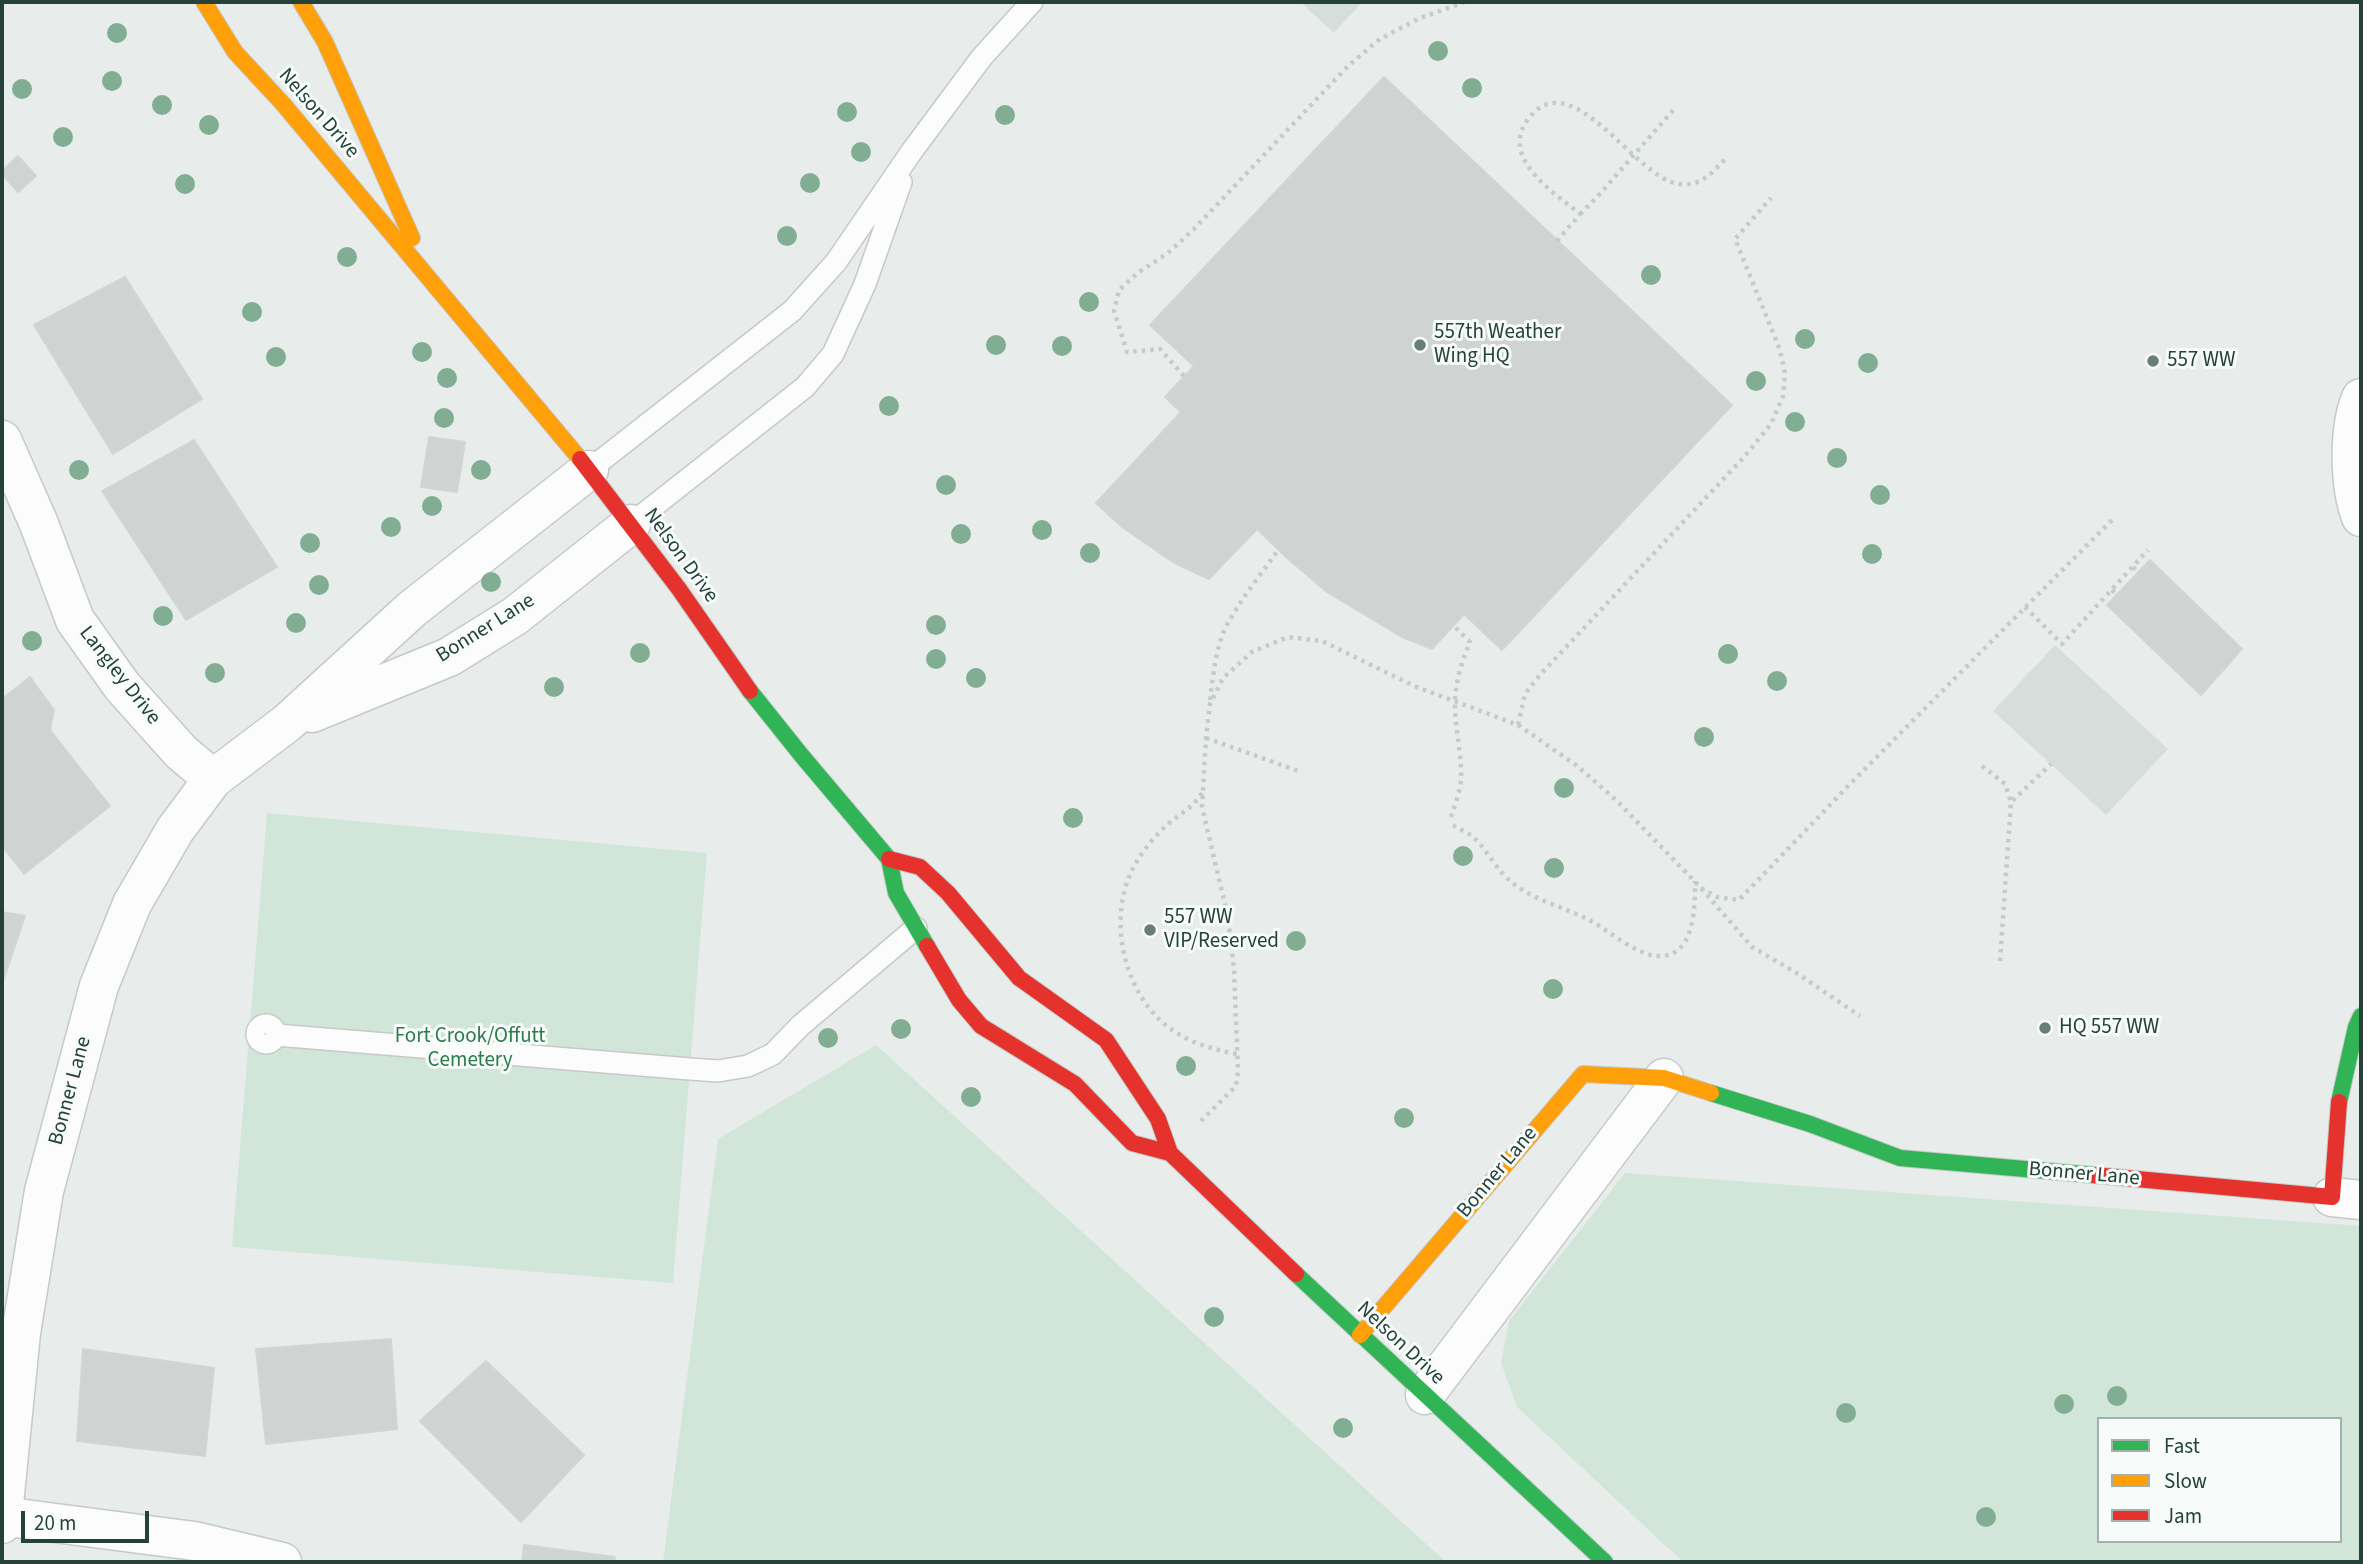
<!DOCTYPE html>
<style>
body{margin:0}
#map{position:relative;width:2363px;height:1564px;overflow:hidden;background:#e8edeb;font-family:"Source Sans 3",sans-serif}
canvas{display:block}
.frame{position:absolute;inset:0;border:4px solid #24423a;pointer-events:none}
.legend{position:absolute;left:2097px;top:1417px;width:245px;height:126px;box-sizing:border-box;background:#f7fbf9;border:2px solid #a3b1ad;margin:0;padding:9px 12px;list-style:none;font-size:21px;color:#24423a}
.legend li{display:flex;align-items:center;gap:14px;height:35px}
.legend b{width:35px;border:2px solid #a3b1ad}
.scale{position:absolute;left:21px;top:1511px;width:128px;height:32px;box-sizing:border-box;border:4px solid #24423a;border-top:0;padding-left:9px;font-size:21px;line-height:24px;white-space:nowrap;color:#24423a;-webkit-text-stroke:5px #f7fbf9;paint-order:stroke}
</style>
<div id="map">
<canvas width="2363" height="1564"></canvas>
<div class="frame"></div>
<ul class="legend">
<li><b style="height:9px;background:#30b455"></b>Fast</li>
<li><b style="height:9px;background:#ff9f0a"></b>Slow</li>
<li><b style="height:9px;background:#e5322d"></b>Jam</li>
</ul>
<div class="scale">20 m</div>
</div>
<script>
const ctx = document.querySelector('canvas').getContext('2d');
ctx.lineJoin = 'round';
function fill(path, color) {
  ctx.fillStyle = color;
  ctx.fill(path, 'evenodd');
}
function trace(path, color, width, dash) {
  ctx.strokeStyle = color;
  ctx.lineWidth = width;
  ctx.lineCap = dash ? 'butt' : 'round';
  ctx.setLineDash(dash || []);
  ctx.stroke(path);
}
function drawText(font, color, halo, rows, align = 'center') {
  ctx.font = font + ' "Source Sans 3",sans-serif';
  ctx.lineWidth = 6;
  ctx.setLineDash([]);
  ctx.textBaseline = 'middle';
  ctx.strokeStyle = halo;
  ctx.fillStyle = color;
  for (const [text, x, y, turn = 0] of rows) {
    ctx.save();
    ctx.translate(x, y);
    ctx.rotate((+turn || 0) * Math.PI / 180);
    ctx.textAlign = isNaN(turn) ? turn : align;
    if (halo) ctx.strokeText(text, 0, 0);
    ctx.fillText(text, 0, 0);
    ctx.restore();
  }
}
fill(new Path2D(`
 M1300 2H1362L1334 33Z
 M2055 645 2168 749 2106 815 1993 711Z`), '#d6dedb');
fill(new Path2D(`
 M267 813 707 853 673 1283 232 1247Z
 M876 1045 1446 1562H663L718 1139Z
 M1625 1173 2361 1226V1562H1683L1517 1407 1501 1363 1509 1321ZM2099 1419H2340V1541H2099Z`), '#d1e6d8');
const building = new Path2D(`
 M1384 77 1732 405 1502 650 1464 614 1432 649 1402 637 1327 592 1286 557 1257 529 1209 579 1173 562 1122 527 1096 503 1181 412 1165 397 1194 366 1150 325Z
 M18 156 36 176 18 192 2 174V171Z
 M125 277 202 399 113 454 34 325Z
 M429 437 465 442 457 492 421 487Z
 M194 440 277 567 186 620 102 491Z
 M2150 560 2242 649 2201 695 2107 605Z
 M30 677 54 710 50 730 110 806 24 874 2 846V699Z
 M2 912 25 916 2 984Z
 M391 1339 397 1429 266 1444 256 1349Z
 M83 1349 214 1368 205 1456 77 1441Z
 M486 1361 584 1455 521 1522 420 1421Z
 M524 1545 615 1557 614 1562H522Z`);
fill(building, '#cfd4d2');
trace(building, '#d1d6d4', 2);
const lane = new Path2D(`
 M589 470 792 311 836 262 912 151 982 57 1032 2
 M631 524 805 387 833 354 865 284 901 182
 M257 1034a9 9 0 1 1 18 0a9 9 0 1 1-18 0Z
 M276 1035 690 1069 718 1071 748 1066 773 1054 800 1026 916 928`);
const street = new Path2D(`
 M2361 398C2348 429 2349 486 2361 517
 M2 440 39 524 75 620 122 686 181 752 213 779
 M312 713 449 657 515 616 631 524
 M2332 1197 2361 1200
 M1425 1395 1664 1078
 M2 1516 194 1541 282 1562
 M2 1524 21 1333 44 1191 99 986 132 904 175 830 213 779 287 723 412 609 589 470`);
const fast = new Path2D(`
 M750 691 802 756 889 859 896 893 927 946
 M1711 1093 1810 1124 1900 1158 2093 1175
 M2339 1102 2356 1027 2361 1016
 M1296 1274 1605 1562`);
const slow = new Path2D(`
 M204 2 235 52 284 105 580 459
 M301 2 325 42 412 238
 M1360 1335 1583 1074 1664 1078 1711 1093`);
const jam = new Path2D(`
 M580 459 679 589 750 691
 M889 859 920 867 948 893 1019 978 1106 1040 1158 1119 1170 1153 1296 1274
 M927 946 959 1000 981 1026 1075 1084 1132 1143 1170 1153
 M2093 1175 2332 1197 2339 1102`);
trace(lane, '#c5cac8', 24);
trace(street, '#c5cac8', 41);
trace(fast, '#c3cbc8', 18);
trace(slow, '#c3cbc8', 18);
trace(jam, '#c3cbc8', 18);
trace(new Path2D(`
 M1580 214 1597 197 1675 108
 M1557 241 1580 214C1552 191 1498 157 1529 118 1573 62 1635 179 1679 184 1701 187 1713 172 1727 157
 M1184 376 1160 349 1127 352 1114 311 1119 290 1139 272 1168 253 1194 229 1348 66 1380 39 1420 18 1465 2
 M2133 567 2138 572
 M2112 590 2117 594
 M2025 607 2062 644 2148 550
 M1210 700C1213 677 1215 653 1224 631 1238 602 1260 576 1278 550
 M1518 725 1576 765 1616 800 1701 888 1752 947 1795 972 1860 1016
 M1206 738 1301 772
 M1982 766 2005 784 2011 802
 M1202 793C1193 808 1179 814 1167 825 1157 834 1146 847 1139 858 1103 911 1122 1000 1177 1033 1196 1045 1216 1050 1237 1054
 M1451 817C1455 805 1460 792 1461 780 1462 756 1456 734 1455 710 1454 686 1461 663 1470 642L1453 625
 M1453 825C1459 829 1466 832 1472 836 1486 848 1495 868 1510 881 1532 900 1565 907 1591 921 1609 931 1637 955 1657 956 1695 959 1695 907 1695 881
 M1701 888 1717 897 1739 900 1850 784 2114 518
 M2000 961 2011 802 2051 764
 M1201 1121 1236 1086 1238 1071 1234 970 1228 917 1202 807 1206 738 1210 704 1223 678 1252 652 1288 637 1322 641 1414 686 1518 725 1525 694 1539 676 1744 457 1771 424 1783 396 1785 373 1780 350 1735 239 1771 198`), '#c3ccca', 4.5, [3.5, 5]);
trace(lane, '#fcfcfc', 21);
trace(street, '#fcfcfc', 38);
trace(fast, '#30b455', 16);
trace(slow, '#ff9f0a', 16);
trace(jam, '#e5322d', 16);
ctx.fillStyle = '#81ae93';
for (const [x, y] of [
 [117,33],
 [1438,51],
 [112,81],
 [1472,88],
 [22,89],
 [162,105],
 [847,112],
 [1005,115],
 [209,125],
 [63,137],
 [861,152],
 [810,183],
 [185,184],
 [787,236],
 [347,257],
 [1651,275],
 [1089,302],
 [252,312],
 [1805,339],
 [996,345],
 [1062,346],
 [422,352],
 [276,357],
 [1868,363],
 [447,378],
 [1756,381],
 [889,406],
 [444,418],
 [1795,422],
 [1837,458],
 [79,470],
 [481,470],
 [946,485],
 [1880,495],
 [432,506],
 [391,527],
 [1042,530],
 [961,534],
 [310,543],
 [1090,553],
 [1872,554],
 [491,582],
 [319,585],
 [163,616],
 [296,623],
 [936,625],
 [32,641],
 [640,653],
 [1728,654],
 [936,659],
 [215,673],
 [976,678],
 [1777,681],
 [554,687],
 [1704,737],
 [1564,788],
 [1073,818],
 [1463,856],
 [1554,868],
 [1296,941],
 [1553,989],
 [901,1029],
 [828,1038],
 [1186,1066],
 [971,1097],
 [1404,1118],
 [1214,1317],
 [2117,1396],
 [2064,1404],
 [1846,1413],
 [1343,1428],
 [1986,1517]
]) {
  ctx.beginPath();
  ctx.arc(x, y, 10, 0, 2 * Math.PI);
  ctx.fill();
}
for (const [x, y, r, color] of [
 [1420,345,7,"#697e78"],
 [2153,361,7,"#697e78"],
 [1150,930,7,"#697e78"],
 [2045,1028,7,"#697e78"]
]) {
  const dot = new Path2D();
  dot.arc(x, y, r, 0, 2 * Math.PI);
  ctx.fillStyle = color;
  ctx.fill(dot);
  trace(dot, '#f7fbf9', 2.5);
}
drawText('21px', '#24423a', '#f7fbf9', [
 ["Nelson Drive",318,114,49],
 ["Nelson Drive",680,556,54],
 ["Bonner Lane",486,629,-32],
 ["Langley Drive",119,676,52],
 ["Bonner Lane",71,1091,-75],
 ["Bonner Lane",1498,1173,-50],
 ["Bonner Lane",2084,1175,5],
 ["Nelson Drive",1400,1344,43]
]);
drawText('21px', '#24423a', '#f7fbf9', [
 ["557th Weather",1434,333],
 ["Wing HQ",1434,357],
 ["557 WW",2167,361],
 ["557 WW",1164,918],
 ["VIP/Reserved",1164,942],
 ["HQ 557 WW",2059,1028]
], 'left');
drawText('21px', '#2d7a4b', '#f7fbf9', [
 ["Fort Crook/Offutt",470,1037],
 ["Cemetery",470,1061]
]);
</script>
